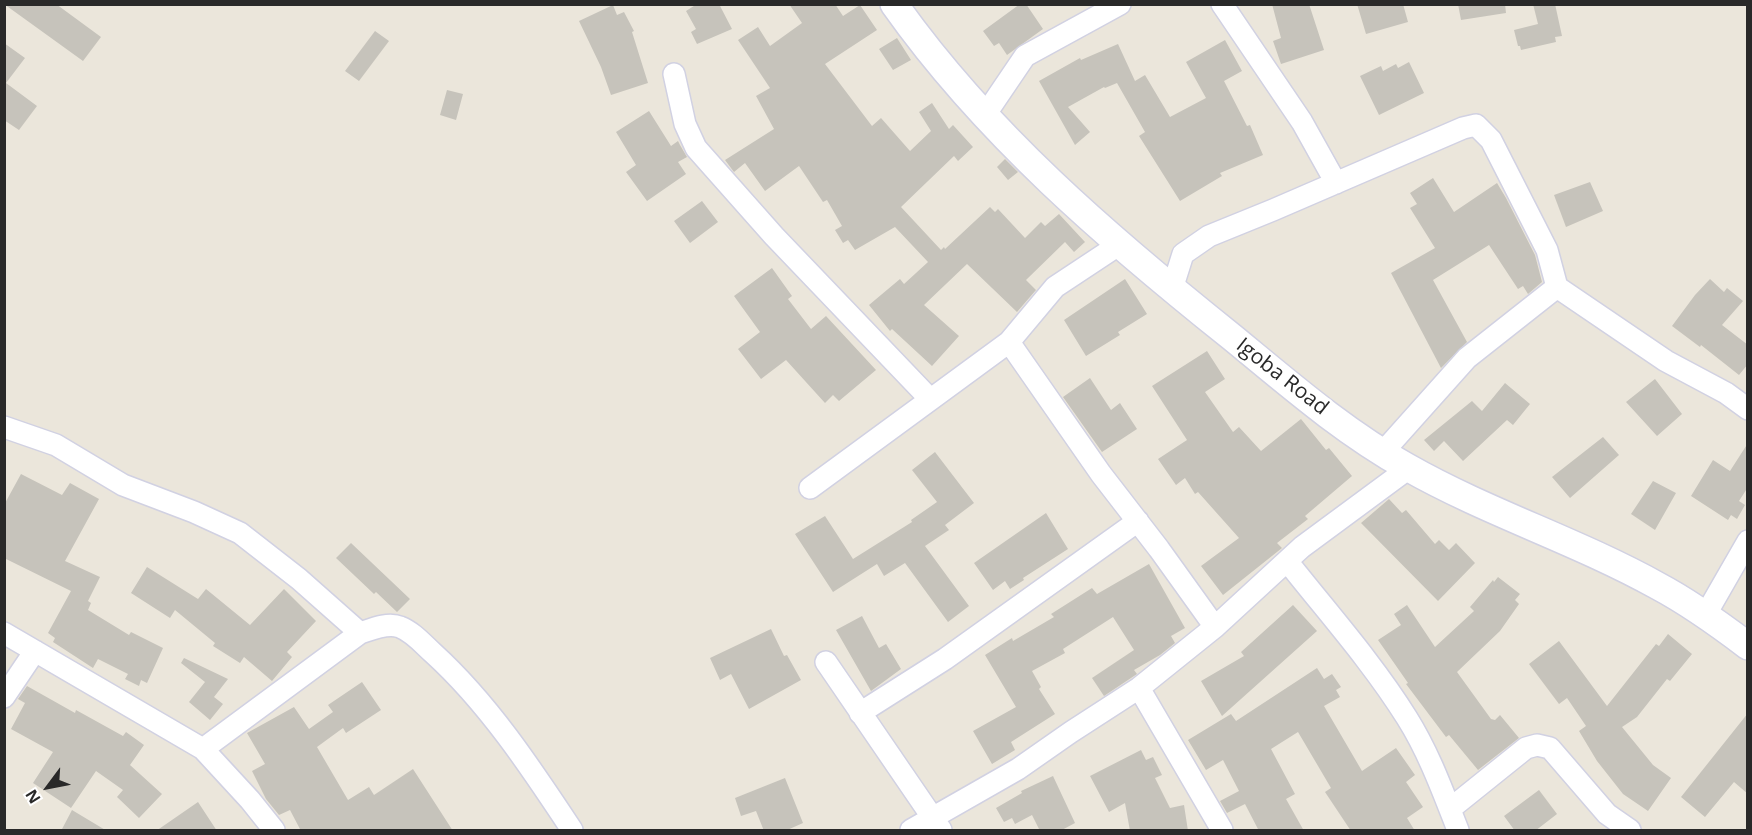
<!DOCTYPE html>
<style>
body{margin:0}
#map{position:relative;width:1752px;height:835px;overflow:hidden;background:#ebe6db;font-family:"Open Sans",sans-serif}
canvas{display:block}
.frame{position:absolute;inset:0;border:6px solid #292929;pointer-events:none}
.north{position:absolute;left:18px;top:757px;width:60px;height:60px;-webkit-text-stroke:4px #fff;paint-order:stroke;rotate:238deg;font-size:16px;font-weight:700;line-height:24px;text-align:center;color:#292929}
.north::after{content:'';display:block;margin:auto;width:21px;height:27px;background:#292929;clip-path:polygon(50% 0,100% 100%,50% 72%,0 100%)}
</style>
<div id="map">
<canvas width="1752" height="835"></canvas>
<div class="frame"></div>
<div class="north">N</div>
</div>
<script>
const ctx = document.querySelector('canvas').getContext('2d');
ctx.lineJoin = 'round';
function fill(path, color) {
  ctx.fillStyle = color;
  ctx.fill(path, 'evenodd');
}
function trace(path, color, width, dash) {
  ctx.strokeStyle = color;
  ctx.lineWidth = width;
  ctx.lineCap = dash ? 'butt' : 'round';
  ctx.setLineDash(dash || []);
  ctx.stroke(path);
}
function drawText(font, color, halo, rows, align = 'center') {
  ctx.font = font + ' "Open Sans",sans-serif';
  ctx.lineWidth = 4.5;
  ctx.setLineDash([]);
  ctx.textBaseline = 'middle';
  ctx.strokeStyle = halo;
  ctx.fillStyle = color;
  for (const [text, x, y, turn = 0] of rows) {
    ctx.save();
    ctx.translate(x, y);
    ctx.rotate((+turn || 0) * Math.PI / 180);
    ctx.textAlign = isNaN(turn) ? turn : align;
    if (halo) ctx.strokeText(text, 0, 0);
    ctx.fillText(text, 0, 0);
    ctx.restore();
  }
}
fill(new Path2D(`
 M4 4H56L101 37 83 61Z
 M697 4H719L732 29 697 44 691 32 696 29 686 11Z
 M789 4H835L843 16 860 5 877 30 825 64 872 126 881 118 910 151 931 131 919 112 932 103 949 129 953 125 973 147 958 161 954 156 901 207 941 250 944 247 945 249 990 207 995 212 998 209 1025 238 1041 222 1045 226 1059 214 1085 242 1074 252 1065 242 1026 280 1036 290 1017 312 967 264 924 305 959 336 932 366 892 329 890 331 869 305 900 279 904 284 928 262 895 227 855 250 848 240 843 243 835 230 842 226 827 200 823 202 799 166 765 191 745 163 734 172 725 160 774 129 756 96 770 88 738 40 758 27 770 46 802 23Z
 M1020 4H1026L1043 29 1007 55 999 43 994 46 983 31Z
 M1272 4H1309L1324 50 1281 64 1273 41 1281 38Z
 M1357 4H1403L1408 22 1366 34Z
 M1458 4H1505L1506 13 1461 20Z
 M1533 4H1555L1562 36 1555 37 1556 42 1521 50 1520 46H1518L1514 30 1538 24Z
 M613 5 617 15 624 12 634 31 632 32 648 83 611 95 601 67 579 21Z
 M375 31 389 41 359 81 345 71Z
 M897 38 911 60 893 70 879 49Z
 M1225 40 1242 71 1224 81 1247 126 1250 125 1263 155 1220 173 1222 176 1180 201 1139 136 1145 132 1117 83 1105 88 1104 87 1068 107 1090 132 1075 145 1039 81 1080 58 1081 60 1118 44 1135 81 1145 75 1170 117 1206 98 1186 62Z
 M4 43 25 58 6 83 37 106 19 130 4 120Z
 M1409 62 1424 93 1379 115 1360 76 1381 66 1383 71 1396 64 1398 68Z
 M447 90 463 94 456 120 440 115Z
 M649 111 671 146 678 141 680 145 687 157 678 162 686 174 647 201 626 172 636 165 616 132Z
 M1005 159 1018 172 1008 180 997 167Z
 M1433 178 1454 212 1497 183 1506 198 1535 255 1542 282 1528 294 1523 286 1518 289 1489 245 1433 280 1467 342 1441 368 1391 273 1435 248 1410 208 1417 204 1410 193Z
 M1590 182 1603 211 1566 227 1554 195Z
 M702 201 718 222 690 243 674 221Z
 M772 268 792 296 788 299 811 329 826 316 876 370 839 401 833 395 825 403 786 360 761 379 738 349 760 332 734 296Z
 M1125 279 1147 314 1118 332 1120 335 1086 356 1064 320Z
 M1710 279 1724 292 1727 288 1743 301 1722 325 1748 345V364L1739 375 1701 345 1700 347 1672 326 1695 295Z
 M1207 351 1225 379 1205 392 1233 432 1239 427 1261 451 1301 419 1326 450 1329 448 1352 476 1305 516 1308 519 1277 543 1282 548 1223 595 1201 566 1239 538 1198 492 1195 494 1185 478 1176 485 1158 459 1187 440 1152 386Z
 M1090 378 1111 410 1120 403 1137 429 1102 452 1063 397Z
 M1655 379 1682 414 1657 436 1626 402Z
 M1505 383 1530 404 1513 425 1507 420 1463 461 1444 441 1434 451 1424 440 1472 401 1482 411Z
 M1603 437 1619 455 1570 498 1552 477Z
 M1748 443V487L1739 501 1745 505 1737 519 1731 515 1728 520 1691 496 1713 460 1730 471Z
 M935 452 974 503 945 525 949 530 925 546 969 606 948 622 905 563 884 576 877 564 833 592 795 534 825 516 853 559 912 522 911 520 937 502 912 470Z
 M21 474 62 495 70 483 99 499 65 561 100 577 88 601 91 603 88 610 129 635 131 632 163 648 147 683 141 680 139 686 125 679 128 674 98 659 93 668 53 642 55 638 48 633 71 591 4 558V505Z
 M1653 481 1676 493 1655 530 1631 514Z
 M1389 499 1402 513 1406 510 1435 544 1439 540 1449 550 1456 543 1475 563 1438 601 1361 523Z
 M1046 513 1068 549 1023 578 1024 580 1010 589 1005 581 993 590 974 563Z
 M351 543 410 599 397 612 376 592 374 594 336 558Z
 M1149 564 1185 628 1171 636 1175 643 1160 655 1134 670 1137 674 1104 696 1092 678 1134 650 1113 617 1063 649 1065 653 1032 671 1041 687 1039 689 1055 714 1011 742 1015 750 992 764 973 731 1016 707 985 655 1012 638 1013 641 1054 617 1051 614 1092 588 1097 594Z
 M147 567 198 599 206 589 250 625 284 589 316 621 287 652 292 657 272 681 244 657 240 663 213 646 215 643 175 610 170 618 131 593Z
 M1498 577 1520 594 1515 600 1519 604 1500 631 1457 672 1491 719 1495 720 1500 715 1519 738 1478 770 1449 735 1446 737 1406 684 1408 683 1378 640 1401 625 1394 614 1407 605 1435 647 1474 611 1470 607 1493 580 1494 582Z
 M1293 605 1317 631 1222 716 1201 681 1244 656 1241 652Z
 M862 616 879 648 886 644 901 669 871 691 836 630Z
 M771 629 784 656 787 655 801 680 749 709 731 674 720 680 710 658Z
 M1668 634 1692 654 1670 681 1667 679 1637 717 1622 727 1653 765 1671 778 1648 811 1623 794 1597 761 1579 731 1586 726 1567 698 1559 704 1529 664 1559 641 1607 706 1656 644 1659 646Z
 M184 658 228 679 214 697 223 704 210 720 189 702 205 682 181 663Z
 M1317 668 1324 679 1332 674 1341 687 1336 690 1340 697 1324 706 1362 771 1396 748 1415 775 1406 782 1423 807 1407 818 1415 831H1351L1325 792 1331 788 1298 732 1271 749 1295 794 1286 799 1304 831H1259L1245 804 1227 813 1220 801 1239 791 1223 760 1206 770 1188 740 1231 714 1236 721Z
 M362 682 381 710 346 733 343 728 317 747 348 800 369 787 374 795 413 769 453 831H301L290 810 279 815 266 799 252 771 265 764 247 733 294 707 309 729 333 712 328 705Z
 M27 686 75 713 76 710 123 736 126 732 144 745 130 765 162 794 139 818 117 797 123 790 96 771 71 808 33 783 53 752 11 729 25 703 18 699Z
 M1748 713V794L1734 782 1705 817 1681 797Z
 M1141 750 1146 760 1153 757 1162 775 1155 778 1170 808 1184 805 1188 831H1130L1125 803 1109 812 1090 776Z
 M1053 776 1075 823 1060 831H1040L1032 815 1015 824 1012 818 1004 822 996 808 1022 793 1021 791Z
 M785 778 803 823 785 831H764L756 811 741 816 735 798Z
 M1539 790 1557 814 1535 831H1515L1504 816Z
 M198 802 217 831H156Z
 M72 810 107 831H61Z`), '#c6c3bb');
const minor = new Path2D(`
 M1222 4 1302 122 1336 183
 M674 74 685 124 696 148 774 236 930 399
 M985 115 1025 56 1120 4
 M1557 287 1666 361 1726 393 1748 409
 M1172 289 1183 254 1209 236 1273 210 1463 128 1476 125 1491 140 1547 250 1557 287 1467 358 1383 452
 M1009 342 1101 474 1159 549 1215 627
 M4 427 56 445 123 485 194 512 240 533 299 579 360 633C372 629 388 622 400 627 413 632 423 644 433 653 488 703 531 768 572 830
 M810 488 1009 342 1055 287 1120 244
 M1287 561C1328 613 1372 662 1407 718 1429 753 1443 792 1458 830
 M1706 614 1748 541
 M4 633 203 749 250 800 274 830
 M826 662 941 830
 M1139 688 1222 830
 M4 697 35 651
 M860 713 945 659 1138 521
 M203 749 360 633
 M1450 809 1526 748 1537 745 1550 748 1607 814 1630 830
 M911 830 1018 769 1071 732 1139 688 1215 627 1302 547 1409 468`);
const tertiary = new Path2D(`
 M894 4C986 134 1109 239 1233 338 1289 384 1344 432 1407 467 1488 513 1577 541 1658 586 1690 603 1719 624 1748 646`);
trace(minor, '#d1d1e2', 24);
trace(tertiary, '#d1d1e2', 30);
trace(minor, '#fff', 21);
trace(tertiary, '#fff', 27);
drawText('21px', '#292929', '#fff', [
 ["Igoba Road",1282,377,38]
]);
</script>
